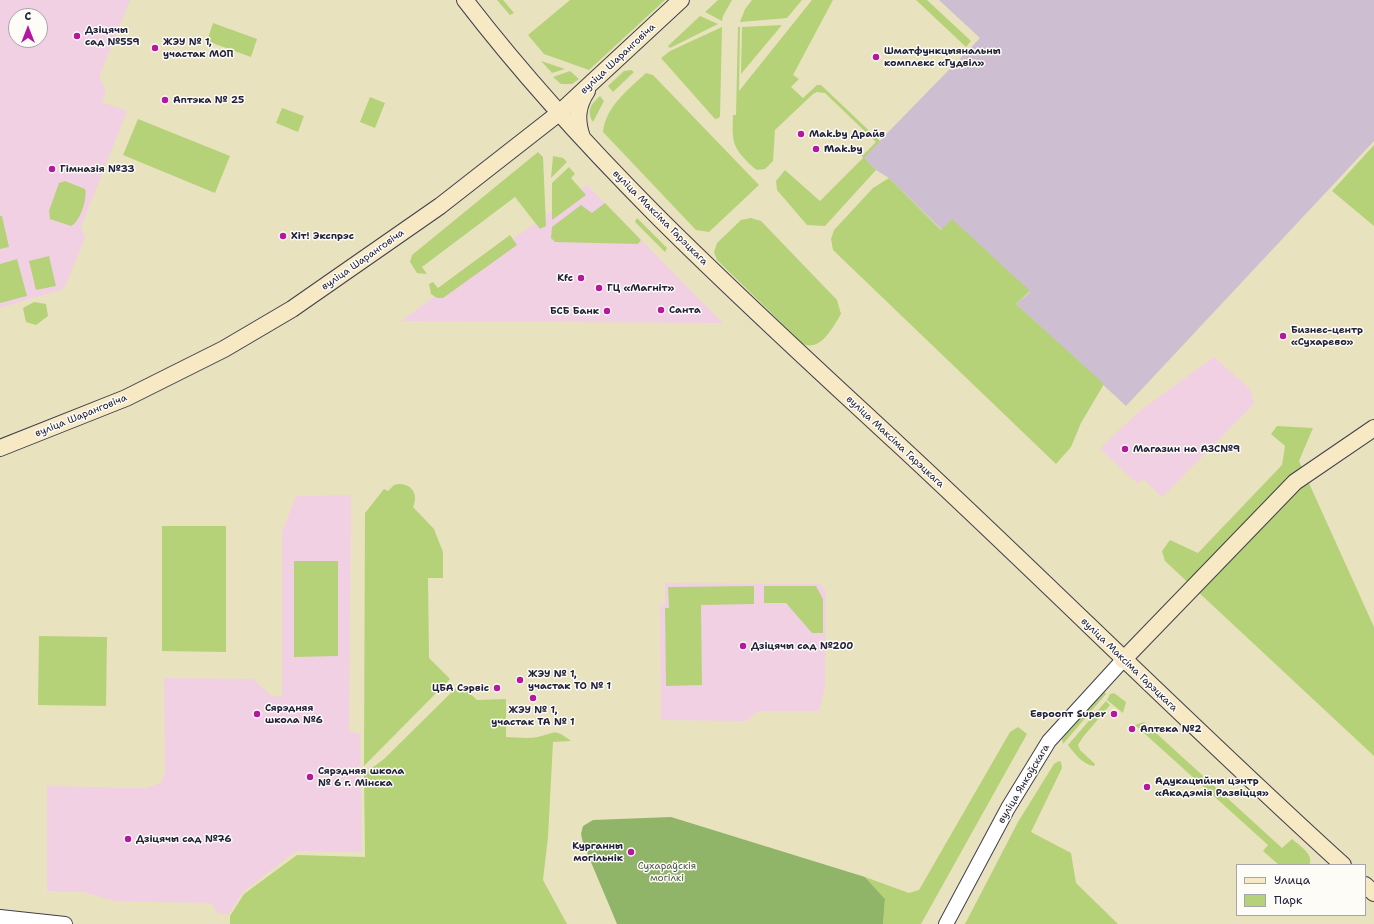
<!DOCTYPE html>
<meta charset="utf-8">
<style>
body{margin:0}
#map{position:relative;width:1374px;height:924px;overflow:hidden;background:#e9e2bf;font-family:"Shantell Sans",sans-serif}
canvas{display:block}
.legend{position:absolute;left:1236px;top:864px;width:130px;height:52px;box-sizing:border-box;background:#fdfcf7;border:1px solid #a5a5ac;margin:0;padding:5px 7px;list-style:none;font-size:12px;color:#22223b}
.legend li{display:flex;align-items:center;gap:8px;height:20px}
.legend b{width:20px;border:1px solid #a5a5ac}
.north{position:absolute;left:8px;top:8px;width:40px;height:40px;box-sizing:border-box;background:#fdfcf7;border:1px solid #a5a5ac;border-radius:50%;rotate:0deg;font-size:11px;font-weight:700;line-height:16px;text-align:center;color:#22223b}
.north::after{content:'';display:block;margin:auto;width:14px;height:18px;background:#b5179e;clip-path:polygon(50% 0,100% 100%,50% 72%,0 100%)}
</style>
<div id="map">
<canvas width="1374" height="924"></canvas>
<ul class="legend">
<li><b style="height:5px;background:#f6e9c3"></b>Улица</li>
<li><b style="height:11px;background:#b5d278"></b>Парк</li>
</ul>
<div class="north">С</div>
</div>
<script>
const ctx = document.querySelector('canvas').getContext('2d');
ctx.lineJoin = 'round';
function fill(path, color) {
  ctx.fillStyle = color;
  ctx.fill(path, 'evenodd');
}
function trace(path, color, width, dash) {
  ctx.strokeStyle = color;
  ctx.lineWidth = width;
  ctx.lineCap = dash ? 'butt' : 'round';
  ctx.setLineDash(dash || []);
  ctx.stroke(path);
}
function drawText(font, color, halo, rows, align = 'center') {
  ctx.font = font + ' "Shantell Sans",sans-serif';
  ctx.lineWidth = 3;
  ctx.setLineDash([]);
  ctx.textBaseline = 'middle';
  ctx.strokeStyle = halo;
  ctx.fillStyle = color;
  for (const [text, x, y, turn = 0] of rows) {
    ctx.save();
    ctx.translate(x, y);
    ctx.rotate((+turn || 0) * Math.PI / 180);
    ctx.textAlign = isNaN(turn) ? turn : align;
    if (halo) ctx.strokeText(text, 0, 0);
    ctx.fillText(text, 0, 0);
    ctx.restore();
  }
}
fill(new Path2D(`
 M0 0H130L99 77 106 91 102 102 127 111 81 227 85 238 64 289 0 308ZM16 16H40V40H16Z
 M587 185 723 323 401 321Z
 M1214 357 1250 389 1254 404 1162 497 1143 479 1138 484 1100 449 1118 431 1141 410Z
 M351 495 349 731 360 734 362 852 296 851 243 892 229 914H218L211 903 116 901 82 892 47 891V786L146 788 161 783 165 771 164 678 253 679 272 696 282 697V532L296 496Z
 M666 583 821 584 826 592 825 687 819 711H759L746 721 661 720 660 605 665 604V585Z`), '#f1d0e4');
fill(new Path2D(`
 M939 0H1374V141L1126 406 1016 304 1030 292 951 220 942 230 889 178 876 170 863 158 980 38Z`), '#cebed1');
fill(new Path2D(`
 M497 0H503L514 13 510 15Z
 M570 0H665L589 70 544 54 528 35Z
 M718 0H732L723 16 722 21 705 12Z
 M752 0H802L787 18 740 22 745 9Z
 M812 0H833L793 75 799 79 791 87 803 98 817 85H821L880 141 864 158 876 170 825 226 807 225 777 190 776 181 785 170 820 201 863 158 862 156 876 142 825 93 817 92 813 94 775 130 773 161 765 169 757 170 754 168C732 147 732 144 733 115H736L738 27H740L739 91Z
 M916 0H927L971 41 966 47Z
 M700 16 718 24 670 48 668 46Z
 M213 23 257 39 251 57 207 41Z
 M782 25 741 74 742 27Z
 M722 27 720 116 719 118 715 119 661 58 670 51Z
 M541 61 565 69 552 73Z
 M631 70 634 72 613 92 608 86 624 71Z
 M570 71 579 79 572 84H561L553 77Z
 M646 73 653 75 759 185 709 232 696 230 603 132C606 106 628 90 646 73Z
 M600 96 604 101 593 122C586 111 591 104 600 96Z
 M370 97 385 103 375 128 360 122Z
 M282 108 304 116 298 132 276 123Z
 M138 119 230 156 215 193 123 155Z
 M1374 145V226L1332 191Z
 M538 152 543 157 546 226 540 229 515 197 422 267 427 274 417 273 410 262 412 255Z
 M553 156 563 158 567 162 551 178Z
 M569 167 575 174 571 178 586 195 552 220V183Z
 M889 178 941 230 952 219 1030 291 1016 304 1104 384 1081 423 1071 447 1056 464 833 250 831 239 834 230 873 188Z
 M65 181 85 189C88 198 80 222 71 226L50 219 49 211 59 183Z
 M605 203 641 240 638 244 555 242 551 238 552 227 581 205 592 213Z
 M0 216H2L9 247 0 249Z
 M637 218 667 248 665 252 635 222Z
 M751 218 761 221 837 300 841 314C835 324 825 343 813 345 810 346 806 345 803 344L717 260 714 252 717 243 741 220Z
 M510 235 517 245 443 298H437L431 294 429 284 433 282 438 288Z
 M49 256 56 286 36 290 29 261Z
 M17 259 27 296 0 303V264Z
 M34 302 46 304 48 316 36 325 26 322 23 308Z
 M1277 426 1313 428 1299 461 1374 627V756L1165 561 1162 551 1170 540 1198 553 1282 465 1285 446 1271 434Z
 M398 484C412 483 419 495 413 507L434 529 443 552V578H428L429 658 450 679 364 766 365 513 384 489 388 491 394 485Z
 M162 526H226V652L162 651Z
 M294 561H338V656L294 657Z
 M754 586V604L701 605 702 685 666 686 665 608H669L668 587Z
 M764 586H816L823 599V633H812L786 603H764Z
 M39 636 107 637 106 706 38 705Z
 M460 684 477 700 506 699V737C516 737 528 739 537 737 555 734 553 727 571 741L553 742 548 837 543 880 567 924H230V916L244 894 297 855 365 857 364 774 384 759Z
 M1104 691 1106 694 1063 744 1062 739Z
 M1114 693 1126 702 1123 713 1107 700 1110 694Z
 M1106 701 1110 705 1083 737 1078 745 1080 750 1095 764 1094 766C1082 764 1075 754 1068 745Z
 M1144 722 1282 848 1292 839C1299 845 1315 855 1309 865H1279L1263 851 1268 845 1135 725Z
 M1018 727 1027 734 921 924H883L885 899 865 877 909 893 919 890 1010 732Z
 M1059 761 1061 762 1062 768 1031 832 1071 853 1076 883 1118 924H965L1018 822 1054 764Z`), '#b5d278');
fill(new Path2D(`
 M671 817 865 877 885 899 883 924H617L583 843 581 834 583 826 593 820Z`), '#90b468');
const tertiary = new Path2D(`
 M0 917 65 924
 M946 924 1008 808 1049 741 1123 660`);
const secondary = new Path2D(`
 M465 0C591 164 746 303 897 443 1047 582 1192 728 1343 865
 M582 137C576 120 577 106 587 91
 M0 448 126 398 224 349 292 309 440 206 559 113 681 0
 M1123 660 1295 482 1374 428
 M1365 885 1374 893`);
trace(tertiary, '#403f4f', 16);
trace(secondary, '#403f4f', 18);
trace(tertiary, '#fff', 14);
trace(secondary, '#f6e9c3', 16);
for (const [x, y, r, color] of [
 [77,36,4,"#b5179e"],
 [155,48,4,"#b5179e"],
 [876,57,4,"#b5179e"],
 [165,100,4,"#b5179e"],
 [801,134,4,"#b5179e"],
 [816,149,4,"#b5179e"],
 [52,169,4,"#b5179e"],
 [283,236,4,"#b5179e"],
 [581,278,4,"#b5179e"],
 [599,288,4,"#b5179e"],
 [661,310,4,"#b5179e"],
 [607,311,4,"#b5179e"],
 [1283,336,4,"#b5179e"],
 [1125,449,4,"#b5179e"],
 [743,646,4,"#b5179e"],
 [520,680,4,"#b5179e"],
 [497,688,4,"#b5179e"],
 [533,698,4,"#b5179e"],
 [257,714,4,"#b5179e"],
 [1114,714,4,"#b5179e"],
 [1132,729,4,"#b5179e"],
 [310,777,4,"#b5179e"],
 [1147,787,4,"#b5179e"],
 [128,839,4,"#b5179e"],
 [631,852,4,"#b5179e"]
]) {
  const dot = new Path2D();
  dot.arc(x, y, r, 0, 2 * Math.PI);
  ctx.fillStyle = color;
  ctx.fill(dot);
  trace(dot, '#fdfcf7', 1.5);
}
drawText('bold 10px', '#22223b', '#fdfcf7', [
 ["Дзіцячы",85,30],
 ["сад №559",85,42],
 ["ЖЭУ № 1,",163,42],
 ["участак МОП",163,54],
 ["Шматфункцыянальны",884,51],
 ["комплекс «Гудвіл»",884,63],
 ["Аптэка № 25",173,100],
 ["Маk.by Драйв",809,134],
 ["Mak.by",824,149],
 ["Гімназія №33",60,169],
 ["Хіт! Экспрэс",291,236],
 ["Kfc",573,278,"right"],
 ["ГЦ «Магніт»",607,288],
 ["Санта",669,310],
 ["БСБ Банк",599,311,"right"],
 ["Бизнес-центр",1291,330],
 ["«Сухарево»",1291,342],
 ["Магазин на АЗС№9",1133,449],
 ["Дзіцячы сад №200",751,646],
 ["ЖЭУ № 1,",528,674],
 ["участак ТО № 1",528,686],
 ["ЦБА Сэрвіс",489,688,"right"],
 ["Сярэдняя",265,708],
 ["школа №6",265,720],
 ["ЖЭУ № 1,",533,710,"center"],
 ["участак ТА № 1",533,722,"center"],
 ["Евроопт Super",1106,714,"right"],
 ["Аптека №2",1140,729],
 ["Сярэдняя школа",318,771],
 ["№ 6 г. Мінска",318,783],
 ["Адукацыйны цэнтр",1155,781],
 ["«Акадэмія Развіцця»",1155,793],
 ["Дзіцячы сад №76",136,839],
 ["Курганны",623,846,"right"],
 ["могільнік",623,858,"right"]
], 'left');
drawText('10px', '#22223b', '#fdfcf7', [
 ["вуліца Шаранговіча",618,59,-43],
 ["вуліца Максіма Гарэцкага",660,218,45],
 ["вуліца Шаранговіча",363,260,-35],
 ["вуліца Шаранговіча",81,416,-22],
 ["вуліца Максіма Гарэцкага",895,442,43],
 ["вуліца Максіма Гарэцкага",1129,665,44],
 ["вуліца Янкоўскага",1024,784,-59]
]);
drawText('10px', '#4e574d', '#fdfcf7', [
 ["Сухараўскія",667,866],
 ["могілкі",667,878]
]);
</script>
